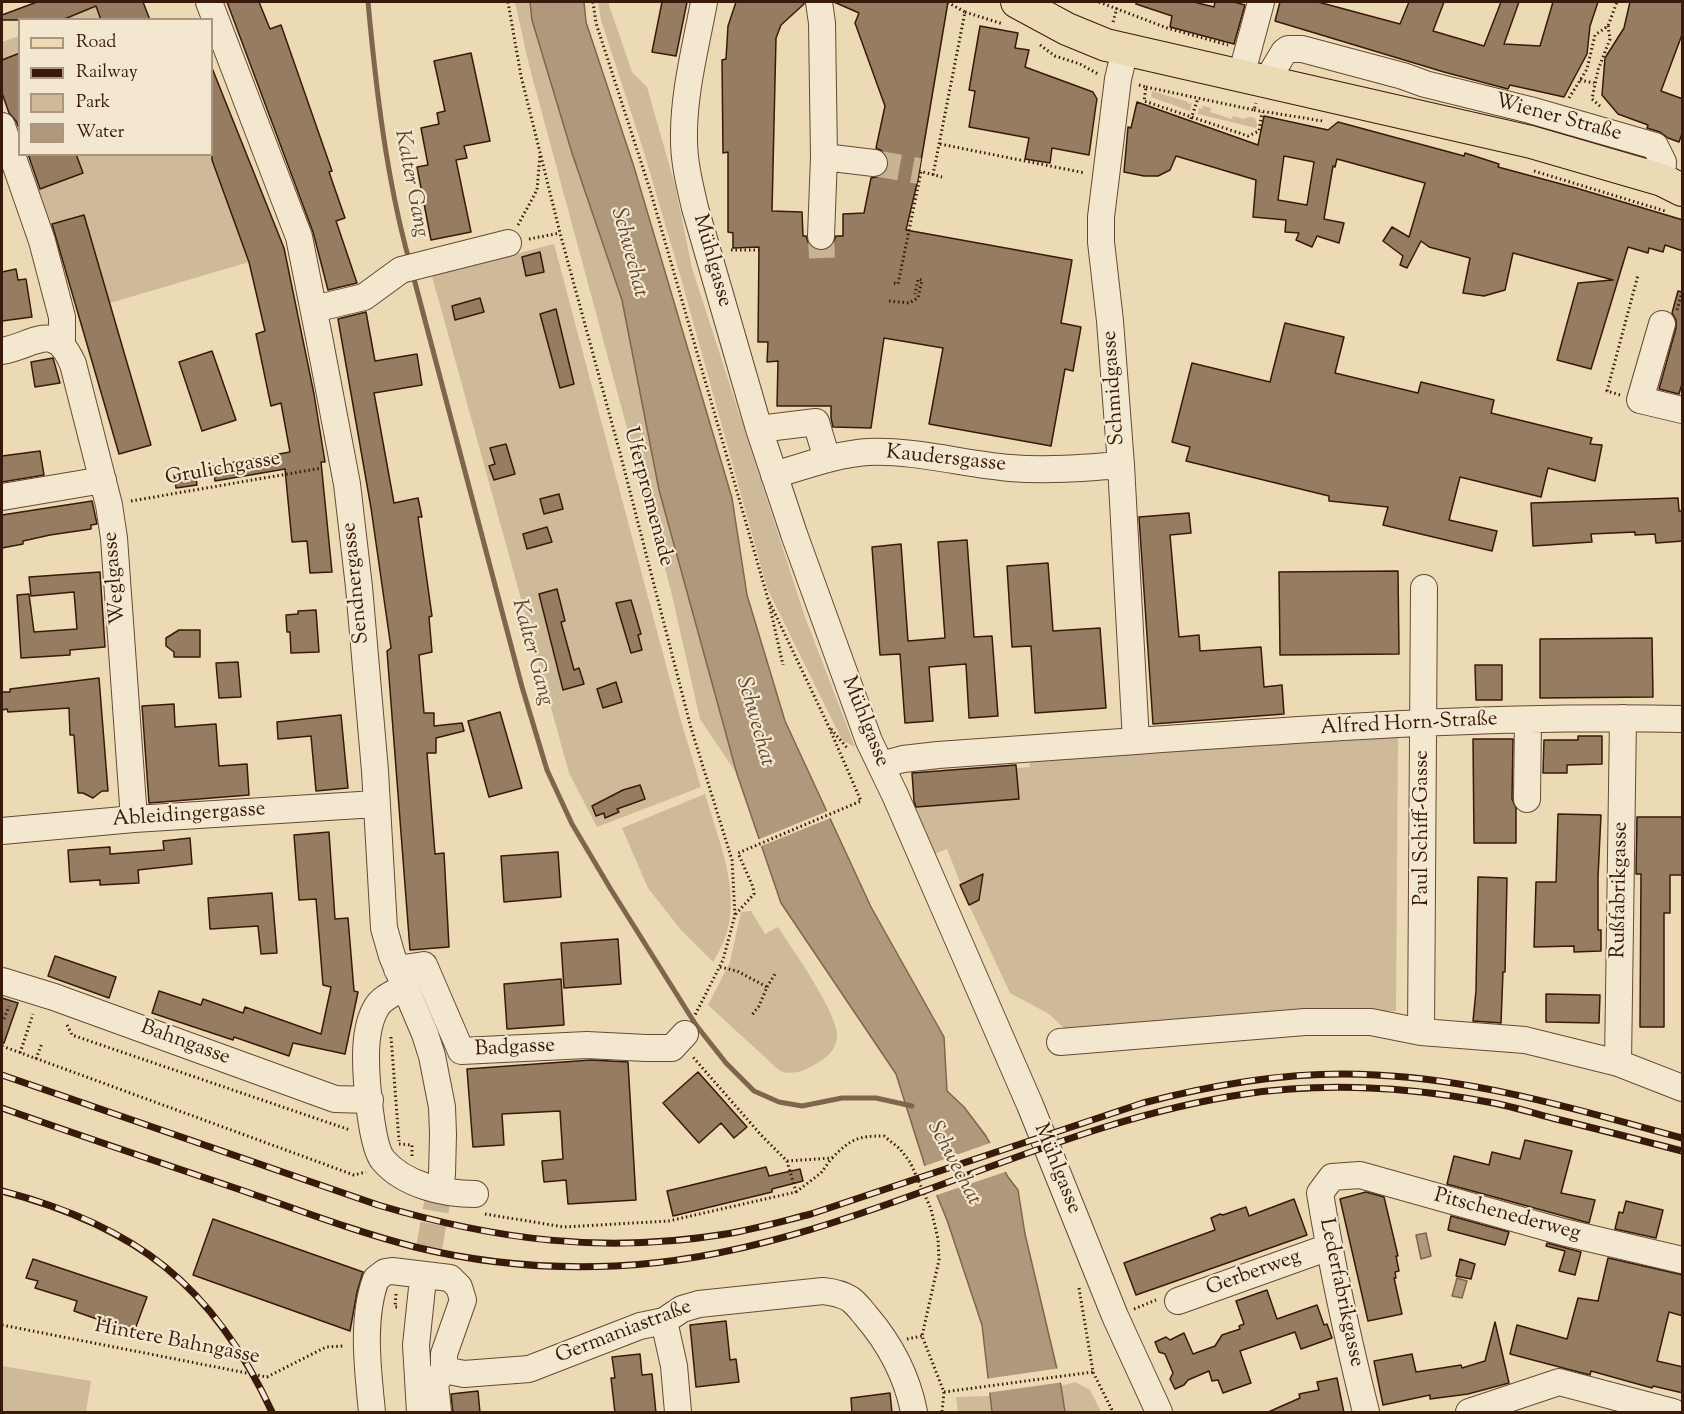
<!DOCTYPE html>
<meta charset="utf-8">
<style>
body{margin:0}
#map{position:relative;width:1684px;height:1414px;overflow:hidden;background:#ecdab5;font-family:"Sorts Mill Goudy",serif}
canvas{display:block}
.frame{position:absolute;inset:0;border:3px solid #391909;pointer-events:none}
.legend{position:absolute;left:18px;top:18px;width:195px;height:138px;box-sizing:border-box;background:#f3e7cf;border:2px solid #a99580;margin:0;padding:8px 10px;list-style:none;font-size:18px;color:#391909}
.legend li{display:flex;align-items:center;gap:12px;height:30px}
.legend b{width:30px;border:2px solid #a99580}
</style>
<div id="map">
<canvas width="1684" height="1414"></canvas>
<div class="frame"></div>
<ul class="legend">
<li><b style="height:8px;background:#ecdab5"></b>Road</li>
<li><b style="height:8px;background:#391909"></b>Railway</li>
<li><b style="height:16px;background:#ceb998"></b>Park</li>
<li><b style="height:16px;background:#af987b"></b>Water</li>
</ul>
</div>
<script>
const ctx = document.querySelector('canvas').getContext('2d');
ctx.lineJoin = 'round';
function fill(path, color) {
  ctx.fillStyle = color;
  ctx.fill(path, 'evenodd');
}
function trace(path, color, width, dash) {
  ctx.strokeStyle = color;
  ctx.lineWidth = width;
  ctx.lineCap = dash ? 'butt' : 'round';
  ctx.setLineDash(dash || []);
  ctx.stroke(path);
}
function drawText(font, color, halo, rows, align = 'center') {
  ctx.font = font + ' "Sorts Mill Goudy",serif';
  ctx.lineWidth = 4.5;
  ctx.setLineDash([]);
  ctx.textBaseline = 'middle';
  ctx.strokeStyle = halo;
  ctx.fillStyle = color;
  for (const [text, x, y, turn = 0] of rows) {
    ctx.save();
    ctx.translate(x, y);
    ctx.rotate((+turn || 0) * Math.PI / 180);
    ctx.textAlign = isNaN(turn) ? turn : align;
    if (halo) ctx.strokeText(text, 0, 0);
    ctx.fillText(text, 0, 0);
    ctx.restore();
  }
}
fill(new Path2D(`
 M515 2H530L532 21 622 300 659 490 737 774 700 719 671 591 529 65Z
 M598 2H609V5L632 72 647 87 675 185 692 268 805 617 855 747 842 740 767 588 680 275 644 152 601 20Z
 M96 7 101 20H63Z
 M19 36V53L2 60V42Z
 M1152 91 1188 102V104L1192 103 1190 111 1151 97Z
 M1203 106 1211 108 1210 112 1232 119 1233 116 1244 119 1248 117 1255 118 1257 125 1256 128 1198 114 1199 108 1202 109Z
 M76 155H210L249 262 110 303 84 215 51 225 37 190 82 173Z
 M554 244 681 721 701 787 597 827 569 773 432 276Z
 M1398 737 1396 1011 1070 1034 1049 1014 1010 993 969 905 947 849 934 854 914 807 912 772 1016 764 1017 768 1030 767V760Z
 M705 794C718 840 743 893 724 941 721 948 717 955 713 962L681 930 648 888 622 828Z
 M751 911 765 934 778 927C793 950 834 1008 837 1033 838 1046 830 1056 819 1062 806 1070 794 1076 780 1071L708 1005 730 962 741 912Z
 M2 1366 91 1381 86 1412H2Z
 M1075 1382 1090 1390 1101 1412H1065L1061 1386Z
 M990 1396 992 1412H958L956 1397Z`), '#ceb998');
const water = new Path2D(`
 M530 2H584L586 22 634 167 732 498 747 595 785 721 871 907 944 1037 947 1091 964 1107 986 1136 1008 1177 1018 1190 1025 1234 1061 1386 1065 1412H992L982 1325 947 1220 926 1169 896 1074 781 903 737 774 659 490 622 300 572 153 532 20Z
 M1426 1233 1431 1256 1421 1259 1416 1235Z
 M1457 1278 1467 1281 1462 1298 1452 1296Z`);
fill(water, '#af987b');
trace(water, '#80654d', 1.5);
fill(new Path2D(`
 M830 810 833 817 759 847 757 840Z
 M993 1142 1008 1171 934 1196 922 1167Z
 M1061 1368 1064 1382 986 1393 985 1379Z`), '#ecdab5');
trace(new Path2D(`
 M368 2C376 88 386 176 409 260
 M413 275 522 687 547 770 572 824 610 888 696 1025 726 1063 754 1091 779 1102 802 1106 842 1098H876L912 1106`), '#80654d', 5);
const building = new Path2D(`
 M37 2H143L150 20H101L96 6 62 20H2V15Z
 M227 2H259L270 29 281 25 332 171 329 172 345 218 336 221 357 283 328 290 313 232Z
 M662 2H687L676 56 652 52Z
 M736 2H804V4L781 25 776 38 772 211 802 212 803 236H806L808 242 813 248 821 251 828 249 833 244 836 236H843V214L864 213 871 178 880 176 886 171 889 164 887 157 882 151 876 148 885 106 855 23 859 13 834 2H948L918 179 906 230 1072 260 1061 323 1081 327 1073 371 1065 369 1051 446 929 424 943 348 884 338 871 428 833 427 831 418V406H777L778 361 767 362 768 342H758L759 247 733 248V233L728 232V152L723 153 722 60 726 59 728 26Z
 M1136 2H1194L1214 7 1215 2H1234L1245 5 1234 44 1170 27 1172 16 1136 4Z
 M1280 2H1318L1400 24 1409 2H1444L1433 31 1484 46 1501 2H1519L1504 44 1540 46 1553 2H1598L1590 26 1587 54 1564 97 1510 85 1508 89 1444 72 1275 21Z
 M1630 2H1683V32L1661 91 1683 99V131L1679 142 1668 138 1660 132 1647 128 1648 125 1618 114 1602 95 1605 58 1624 28Z
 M980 26 1018 33 1015 48 1029 50 1025 67 1093 92 1097 99 1096 105 1089 155 1052 148 1050 163 1025 159 1029 138 969 127 975 91 969 90Z
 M20 53V131L16 121 9 113 2 93V60Z
 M471 53 490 141 464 146 467 158 456 160 471 232 431 240 417 167 428 165 421 128 439 124 437 113 445 111 434 61Z
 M212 68 284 248 314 394 325 462H321L332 572 310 573 307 541 292 542 285 469 215 481 213 466 290 452 281 403 271 406 256 334 265 331 249 262 212 160Z
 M1137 102 1258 145 1264 116 1328 130 1338 122 1464 156 1465 153 1499 164 1498 167 1576 188 1683 220V251L1665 245 1663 252 1649 248 1648 253 1628 247 1591 369 1557 360 1578 283 1613 280 1513 253 1505 290 1484 296 1463 293 1470 258 1429 247 1421 241 1407 268 1400 265 1403 256 1383 241 1392 227 1409 237 1425 183 1337 159 1335 167 1333 166 1324 219 1344 223 1339 243 1317 236 1312 247 1296 240 1299 233 1285 232 1286 220 1253 217 1256 180 1176 156 1170 170 1158 176H1144L1124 172 1128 127 1131 128ZM1284 156 1314 162 1307 205 1278 200Z
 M28 154H76L83 173 40 189Z
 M84 215 151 445 119 454 52 224Z
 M540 252 544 272 526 276 522 257Z
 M16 269 18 280 26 279 32 317 2 321V272Z
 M1678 291 1683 292V380L1679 394 1659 389 1676 328V320L1672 313Z
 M480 298 484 312 455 320 452 306Z
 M556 309 574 384 560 388 540 314Z
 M366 312 375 361 417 354 422 385 374 393 394 503 418 498 422 517H418L432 616 429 617 432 652 419 655 424 713H434V726L462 723 464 731 436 738V753H427L435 854 444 853 449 947 410 950 387 651 391 648 371 508 338 319Z
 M1285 323 1344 337 1335 373 1418 393 1421 382 1494 400 1491 413 1592 438 1590 444 1602 445 1595 481 1548 468 1541 497 1460 477 1449 520 1497 531 1492 551 1383 525 1388 507 1329 501V496L1186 461 1190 447 1172 442 1192 363 1270 382Z
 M212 351 236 420 202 431 179 362Z
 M53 358 60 383 35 387 31 362Z
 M506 444 515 474 494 480 489 466 495 464 490 448Z
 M40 451 44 475 2 482V456Z
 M195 471 197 485 176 488 174 475Z
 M559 494 563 509 544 514 540 499Z
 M1678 498 1679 511H1683V541L1656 543 1655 534 1635 535V532L1591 534 1592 542 1533 546 1531 503Z
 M92 501 97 524 91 525V529L50 535 23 541V544L2 548V515Z
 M1189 513 1191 533 1170 535 1179 637 1199 635 1200 651 1261 647 1264 687 1282 685 1284 714 1153 724 1139 517Z
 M547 527 552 542 527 549 523 534Z
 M967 540 974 637 992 636 998 716 969 718 966 664 929 667 933 721 905 723 900 654 880 655 872 547 901 544 908 641 945 638 938 542Z
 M1048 563 1053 631 1100 628 1106 708 1035 713 1031 646 1012 647 1007 566Z
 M1398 571 1399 654 1280 655 1279 572Z
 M100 572 105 647 70 650V655L21 658 17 595 29 594 34 632 77 629 74 592 31 596 29 577Z
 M557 589 565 621 561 622 574 670 579 668 584 684 563 690 539 594Z
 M631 600 641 634 638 635 642 650 631 653 616 603Z
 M316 610 319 652 291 653 290 632H287L286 615 298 614V611Z
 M179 630H200V657H174V652L166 646V638Z
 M1652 638 1653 697 1540 698V639Z
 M238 662 241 697 219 698 216 663Z
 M1475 665H1502V700H1476Z
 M99 678 108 791H102L93 798 83 793H78L74 735H70L69 708 8 712 7 709 2 710V692H10V689Z
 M616 682 622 702 603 708 597 689Z
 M174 704 175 727 216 724 219 766 247 764 249 795 149 803 142 706Z
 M500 712 522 788 489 797 468 721Z
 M341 715 348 788 316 791 311 736 278 739 277 722Z
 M1578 736H1602V764L1567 765V773H1543L1544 740H1578Z
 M1473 739H1513L1512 799 1516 808V843H1474Z
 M1016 765 1019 799 916 807 914 801 912 773Z
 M640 785 645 799 617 809 619 812 605 818 604 813 596 816 592 806 623 790Z
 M1558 814 1601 815 1598 877V930H1601V951L1574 952V946L1534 947 1536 882H1556Z
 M1637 817H1683V875H1670V913H1664V1027H1640L1641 874H1636Z
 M329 832 335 919 348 918 354 991 358 992 345 1054 293 1043 289 1056 234 1037 233 1040 152 1013 159 991 201 1005 203 999 243 1013 245 1007 321 1034 331 987 323 985 316 899 299 900 294 835Z
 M190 838 192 864 138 870 139 883 100 885V880L70 882 68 850 110 847V854L164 850 163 841Z
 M558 852 561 897 504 902 501 856Z
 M983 874 979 900 969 905 960 885Z
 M1478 877 1507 878 1505 972H1503L1501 1023 1473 1021 1476 991Z
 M272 893 277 953 261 954 258 926 210 929 208 898Z
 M618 939 621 984 564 988 561 943Z
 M55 956 116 977 109 998 48 976Z
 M561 979 564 1025 507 1029 504 984Z
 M1546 994 1600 995 1599 1023 1546 1022Z
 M2 998 18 1003 4 1043H2Z
 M591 1060 628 1062 636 1200 568 1204 566 1180 544 1182 542 1161 563 1159 560 1111 502 1114 504 1145 473 1147 467 1069Z
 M698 1072 747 1127 734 1138 721 1123 699 1143 663 1103Z
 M1525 1140 1572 1151 1561 1193 1595 1200 1589 1223 1447 1184 1454 1156 1489 1165 1492 1152 1520 1159Z
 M766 1167 769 1176 800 1169 803 1181 772 1189V1192L673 1216 667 1191Z
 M1366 1192 1384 1197 1398 1256H1396L1399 1271 1395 1272 1396 1278H1394L1402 1314 1368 1321 1340 1199Z
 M1294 1199 1307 1235 1136 1295 1124 1263 1215 1230 1211 1218 1220 1214 1223 1215 1246 1207 1249 1216Z
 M1626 1201 1663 1210 1656 1238 1615 1229 1619 1212 1623 1213Z
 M1451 1216 1509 1232 1505 1245 1448 1230Z
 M213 1219 363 1272 357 1292 350 1331 193 1275Z
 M1547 1243 1581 1252 1575 1275 1559 1271 1565 1251 1546 1246Z
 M1608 1258 1683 1275V1316L1669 1312 1657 1361 1683 1367V1393L1653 1386 1652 1388 1591 1371 1590 1375 1510 1354 1517 1325 1567 1339 1578 1298 1598 1301Z
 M33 1259 147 1297 134 1332 74 1311 77 1301 35 1288 38 1281 26 1278Z
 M1460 1259 1475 1264 1471 1279 1456 1276Z
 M1267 1290 1277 1319 1317 1305 1324 1325 1327 1324 1332 1338 1301 1349 1295 1332 1240 1351 1251 1383 1223 1393 1218 1380 1212 1381 1209 1371 1188 1380 1184 1385 1175 1389 1170 1379 1173 1373 1165 1354 1159 1352 1155 1342 1166 1337 1170 1340 1184 1333 1193 1354 1215 1346 1222 1335 1240 1329 1239 1326 1244 1324 1236 1301Z
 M726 1321 730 1360 736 1359 739 1382 696 1387 690 1325Z
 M1495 1322 1509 1383 1468 1394 1430 1399V1395L1383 1405 1374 1361 1412 1354 1416 1372 1461 1365 1462 1368 1485 1361Z
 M640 1354 642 1375 652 1374 656 1413H615L611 1378H615L612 1357Z
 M1337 1378 1344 1413H1266L1300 1398 1299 1394 1319 1390 1317 1382Z
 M478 1391 480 1413H453L451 1394Z
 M890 1393 892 1413H852L851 1398Z`);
fill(building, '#967d62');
trace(building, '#391909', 1.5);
trace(new Path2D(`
 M874 163 919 171
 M821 236 822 258
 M422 1288 442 1175`), '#c8b393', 26, [26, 13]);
const minor = new Path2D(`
 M209 2 299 237 319 337 347 484 359 587 375 771 384 928 392 956 425 1034 432 1056 442 1107 443 1134 442 1175
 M704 2C696 46 683 94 684 140 684 163 690 186 695 208L759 429 794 534 869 741 895 795 1030 1105 1115 1316 1159 1412
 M819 2 822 23 824 157 821 236
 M1125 50 1118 79 1101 217V242L1110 321 1121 465 1136 741C1318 728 1500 715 1682 719
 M1241 76 1261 2
 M1266 82 1284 52 1288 49H1302L1403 76 1425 84 1530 110 1655 146 1663 162 1662 180
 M2 126 42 241 62 317V343
 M824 157 874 163
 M314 309 364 297 401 270 508 243
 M1662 324 1640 400 1682 410
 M2 351C35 345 54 320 73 364L109 505 114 538 134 819
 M759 429 816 422 827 459
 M774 475C805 466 836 454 868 452 916 450 963 464 1010 468 1047 471 1084 468 1121 465
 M2 497 103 480
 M881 765 903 759 938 755 1136 741
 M1527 799 1528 720
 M2 831 134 819 376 804
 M397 969 424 965 461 1051 587 1045 646 1048H672L685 1034
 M2 981 54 997 335 1099 370 1100
 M405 987C395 993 382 997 376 1008 368 1022 366 1042 366 1057 366 1078 371 1146 383 1160 404 1185 444 1194 475 1194
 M1421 1032 1424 588
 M1060 1042 1305 1022H1371L1421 1032 1525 1040 1618 1063 1682 1088
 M1618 1063 1623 718
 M1178 1301 1329 1247
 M664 1321 674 1366 678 1412
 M444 1370 464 1374 529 1369 640 1326 664 1321 682 1309 699 1304 823 1291C833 1292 842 1294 850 1299 856 1303 861 1310 866 1316 890 1344 907 1376 914 1412
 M372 1412C368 1371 361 1319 376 1279L385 1272 392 1271 450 1278 459 1287 463 1300 444 1354V1370L435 1383 438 1412
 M420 1412 416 1345 422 1288
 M1366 1412C1348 1340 1332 1267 1320 1193L1332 1177 1360 1175 1563 1232 1682 1260
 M1469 1412 1559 1382 1673 1412`);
const major = new Path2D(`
 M1017 2 1067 29 1106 45 1531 142 1662 180 1682 190`);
trace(minor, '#664934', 28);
trace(major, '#391909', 34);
trace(new Path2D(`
 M508 2 521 76 560 233 620 453 691 728 732 860 735 915 723 960 695 1015
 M593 2 596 23 651 193 768 599 828 725 861 801 738 853 753 887 754 894 735 915
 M1099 2 1167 28 1228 45
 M965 12 1003 24
 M1113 22 1117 8
 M1040 45 1055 56 1080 64 1098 74
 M1580 80 1594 83
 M1139 85 1146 87 1144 101 1248 136 1259 131 1262 112
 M1146 87 1254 110 1256 103
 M1569 98 1587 69 1595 35 1608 26 1617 2
 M1600 106 1592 99 1598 70 1610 39 1608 26
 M1254 110 1323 121
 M1191 119 1198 98
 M940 144 1085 173
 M919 171 942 177
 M1534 171 1665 211
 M933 175 965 12 947 2
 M518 225 537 190 540 155
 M529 239 560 233
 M731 250H759
 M894 283 898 284 921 172
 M889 301 909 303 918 298 922 280 918 279 915 294
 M1677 310 1682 292
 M1620 395 1607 391 1638 275
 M131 501 322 468
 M769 603 783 665
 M831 729 848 749
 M720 967 737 971 767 987 759 1006 752 1015
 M767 987 775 974
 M4 1019 9 1006
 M67 1025 72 1035 350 1130
 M391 1037 399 1141
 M2 1046 354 1175 366 1172
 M20 1053 33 1014
 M36 1059 42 1043
 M399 1144 412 1145V1157
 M787 1161 832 1158C851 1139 857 1136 884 1136L900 1149 910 1162 931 1209 938 1239 939 1260 922 1336 944 1392 942 1412
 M796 1192 821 1173 831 1159
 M485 1214 564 1227 669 1221 796 1192 787 1161 761 1135 692 1056
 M1079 1288 1093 1372 1113 1412
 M396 1294 395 1307H400
 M1134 1309 1156 1300
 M2 1325 267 1377 326 1347 344 1346
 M907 1339 922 1336
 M944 1392 1093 1372`), '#391909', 3, [1.5, 3]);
trace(minor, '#f3e7cf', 26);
trace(major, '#ecdab5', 32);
const rail = new Path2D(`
 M2 1075 378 1205C496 1240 604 1254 726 1234 755 1229 783 1221 811 1214L1143 1103C1219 1083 1297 1070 1376 1075 1481 1080 1582 1111 1682 1138
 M2 1108C81 1136 161 1163 241 1190 299 1210 356 1232 415 1247 480 1263 548 1269 615 1266 835 1256 1029 1126 1245 1094 1325 1082 1408 1087 1488 1102 1511 1106 1533 1113 1556 1119 1598 1129 1640 1140 1682 1151
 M2 1191C136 1226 213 1285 272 1412`);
trace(rail, '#391909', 7);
trace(rail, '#f3e7cf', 4.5, [14]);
drawText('21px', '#391909', '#f3e7cf', [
 ["Wiener Straße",1558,119,15],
 ["Mühlgasse",711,261,74],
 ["Schmidgasse",1115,388,-94],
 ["Kaudersgasse",946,460,6],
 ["Grulichgasse",223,470,-10],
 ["Uferpromenade",647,497,75],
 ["Weglgasse",116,578,-95],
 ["Sendnergasse",357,583,-96],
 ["Mühlgasse",864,722,68],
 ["Alfred Horn-Straße",1409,725,-3],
 ["Ableidingergasse",189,816,-4],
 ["Paul Schiff-Gasse",1423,828,-90],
 ["Rußfabrikgasse",1621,890,-89],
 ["Bahngasse",185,1044,20],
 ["Badgasse",515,1049,-3],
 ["Mühlgasse",1056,1169,68],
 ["Pitschenederweg",1507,1216,15],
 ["Gerberweg",1254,1274,-20],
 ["Lederfabrikgasse",1340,1293,78],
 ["Germaniastraße",624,1333,-21],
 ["Hintere Bahngasse",177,1343,11]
]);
drawText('italic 22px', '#624531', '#f3e7cf', [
 ["Kalter Gang",410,184,79],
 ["Schwechat",628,253,75],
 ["Kalter Gang",531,653,75],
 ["Schwechat",754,722,74],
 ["Schwechat",953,1164,62]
]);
</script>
